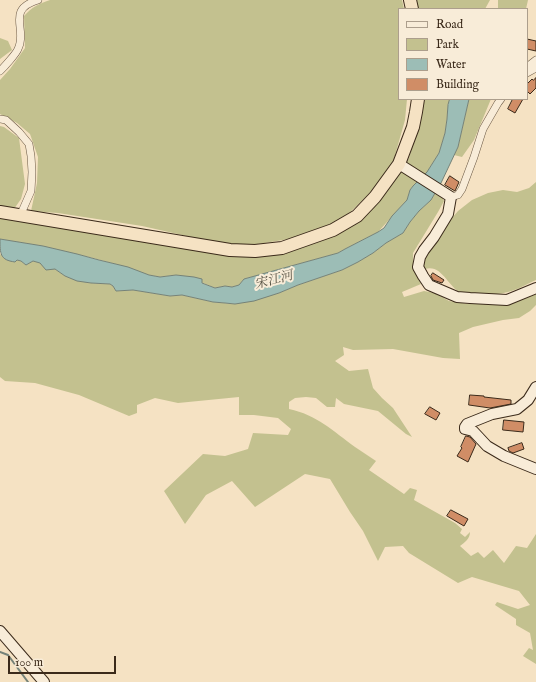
<!DOCTYPE html>
<meta charset="utf-8">
<style>
body{margin:0}
#map{position:relative;width:536px;height:682px;overflow:hidden;background:#f5e2c3;font-family:"IM FELL English",serif}
canvas{display:block}
.legend{position:absolute;left:398px;top:8px;width:130px;height:92px;box-sizing:border-box;background:#f8ecd8;border:1px solid #ac9e8c;margin:0;padding:5px 7px;list-style:none;font-size:12px;color:#3b2a1a}
.legend li{display:flex;align-items:center;gap:8px;height:20px}
.legend b{width:20px;border:1px solid #ac9e8c}
.scale{position:absolute;left:8px;top:656px;width:108px;height:18px;box-sizing:border-box;border:2px solid #3b2a1a;border-top:0;padding-left:5px;font-size:12px;line-height:14px;white-space:nowrap;color:#3b2a1a;-webkit-text-stroke:3px #f8ecd8;paint-order:stroke}
</style>
<div id="map">
<canvas width="536" height="682"></canvas>
<ul class="legend">
<li><b style="height:5px;background:#f8ecd8"></b>Road</li>
<li><b style="height:11px;background:#c3c18f"></b>Park</li>
<li><b style="height:11px;background:#9cbdb6"></b>Water</li>
<li><b style="height:11px;background:#d08d66"></b>Building</li>
</ul>
<div class="scale">100 m</div>
</div>
<script>
const ctx = document.querySelector('canvas').getContext('2d');
ctx.lineJoin = 'round';
function fill(path, color) {
  ctx.fillStyle = color;
  ctx.fill(path, 'evenodd');
}
function trace(path, color, width, dash) {
  ctx.strokeStyle = color;
  ctx.lineWidth = width;
  ctx.lineCap = dash ? 'butt' : 'round';
  ctx.setLineDash(dash || []);
  ctx.stroke(path);
}
function drawText(font, color, halo, rows, align = 'center') {
  ctx.font = font + ' "IM FELL English","Noto Serif SC",serif';
  ctx.lineWidth = 4;
  ctx.setLineDash([]);
  ctx.textBaseline = 'middle';
  ctx.strokeStyle = halo;
  ctx.fillStyle = color;
  for (const [text, x, y, turn = 0] of rows) {
    ctx.save();
    ctx.translate(x, y);
    ctx.rotate((+turn || 0) * Math.PI / 180);
    ctx.textAlign = isNaN(turn) ? turn : align;
    if (halo) ctx.strokeText(text, 0, 0);
    ctx.fillText(text, 0, 0);
    ctx.restore();
  }
}
fill(new Path2D(`
 M50 0H402L404 9H399V99H407L405 120 392 166 369 194 342 220 289 239 258 244 227 245 142 226 58 213 31 211 37 183 38 157 30 134 17 123 0 114V80L10 69 25 48 24 16C32 7 38 4 50 0Z
 M413 0H490L485 9H414Z
 M498 0H528L526 9H498Z
 M0 38 8 41 12 50 0 59Z
 M425 99H450L448 105 447 119 445 133 439 153 427 172 413 186 410 190 407 200 378 232 345 249 338 253 244 279 239 285 232 287 225 286 215 288 201 282 202 280 176 275 160 277 149 275C100 258 51 247 0 239V217L199 248H294L382 197 401 172 409 158 417 130Z
 M469 99H491L474 140 462 157 454 155 458 147Z
 M0 126 4 127 19 138 25 184 21 199 14 209 0 206Z
 M536 182V280C527 284 517 290 508 292 499 295 470 296 461 293 448 287 442 264 425 269L422 263 424 258 447 224 458 211 472 200 488 193 503 190 517 192 529 188Z
 M436 192 441 195 444 201 438 212 413 253V263L421 284 402 292 404 297 424 291 435 293 449 301 468 304H491L536 292V305L530 311 519 318 503 320 473 327 459 333 460 359 443 358 393 349 353 350 343 347 344 355 335 361 349 371 368 369 373 388 382 398 393 408 412 437 406 434 378 411 344 404 336 398 335 407H327L316 398 306 397 295 398 289 402V409C317 415 333 431 355 447 362 452 369 456 376 461L369 470 404 494 410 488 417 490 414 500 455 523 462 529 460 533 465 537 470 532C470 539 464 543 460 546L471 556 478 552 484 558 493 550 504 563 516 546 527 548 536 534V664L523 656 529 648 533 650 530 633 516 625V619L495 605 497 602 518 609 530 605 519 591 472 577 458 583 409 553 403 546 385 547 378 561 363 531 350 512 330 479 305 474 255 507 232 481 206 495 185 524 164 491 203 454 225 456 248 449 253 433 288 435 291 429 278 418 254 415H239V397L178 403 155 398 137 405V413L129 416 79 395 35 383 5 381 0 377V254L15 262 17 260 21 261 26 265 33 261 41 263 46 269H55L65 276 91 283 110 284 113 286 116 291 133 290 170 296 182 295 213 302 235 304 279 293 298 285 342 270 358 262 373 253 386 243 403 233 410 222 419 211 431 200Z`), '#c3c18f');
const water = new Path2D(`
 M450 99H469L458 147 441 183 431 200 419 211 410 222 403 233 386 243 373 253 358 262 342 270 298 285 279 293 254 301 235 304 225 303 213 302 182 295 170 296 133 290 116 291 113 286 110 284 91 283 77 281 65 276 55 269 46 270 40 263 33 261 26 265 21 261 17 260 15 262C0 260 0 254 0 239L43 246 77 254 99 260 128 267 149 275 160 277 176 275 194 277 202 279V283L215 288 225 286 232 287 239 285 244 279 338 253 345 249 378 232 384 228 392 216 407 200 410 190 413 186 427 172 439 153 445 133 447 119 448 105Z`);
fill(water, '#9cbdb6');
trace(water, '#758278', 1);
trace(new Path2D(`
 M0 652 8 655 28 682`), '#758278', 2);
const building = new Path2D(`
 M527 39 536 41V51L527 49Z
 M536 78V88L530 94 527 91V84L532 79 533 80Z
 M513 99H523L515 113 508 109Z
 M450 176 459 182 455 191 445 185Z
 M433 273 444 280 442 283 433 280 431 276Z
 M470 395 484 396V397L511 400V404L490 408 469 405Z
 M430 407 440 413 436 420 425 414Z
 M504 420 524 422 523 432 503 430Z
 M466 436 470 437 476 444 468 462 457 456 462 448 461 447Z
 M522 443 524 449 513 453 509 451 508 448Z
 M451 510 468 519 464 526 447 516Z`);
fill(building, '#d08d66');
trace(building, '#3b2a1a', 1);
const street = new Path2D(`
 M527 67 536 60
 M0 71C4 67 16 54 18 49 28 29 5 10 38 0
 M527 73 536 68
 M0 119 6 120 19 132 29 144 31 156 32 172 31 191 20 216
 M451 197 458 195 462 189 474 157 483 129 498 103 501 99`);
const secondary = new Path2D(`
 M399 164 451 197 448 214 434 237 424 250 420 257 418 267 423 276 429 285 457 297 470 298 507 300 536 288
 M536 387 528 400 517 409 492 414 467 424 465 427V429L473 431 487 446 504 456 536 469
 M0 631 44 682`);
const highway = new Path2D(`
 M410 0 412 9
 M0 212 230 250 255 251 282 248 333 230 357 216 375 197 399 164 413 127 416 112 418 99`);
trace(street, '#6a5844', 8);
trace(secondary, '#3b2a1a', 12);
trace(highway, '#3b2a1a', 14);
trace(street, '#f8ecd8', 7);
trace(secondary, '#f8ecd8', 10);
trace(highway, '#f5e2c3', 12);
drawText('italic 13px', '#534f41', '#f8ecd8', [
 ["宋江河",274,281,-15]
]);
</script>
